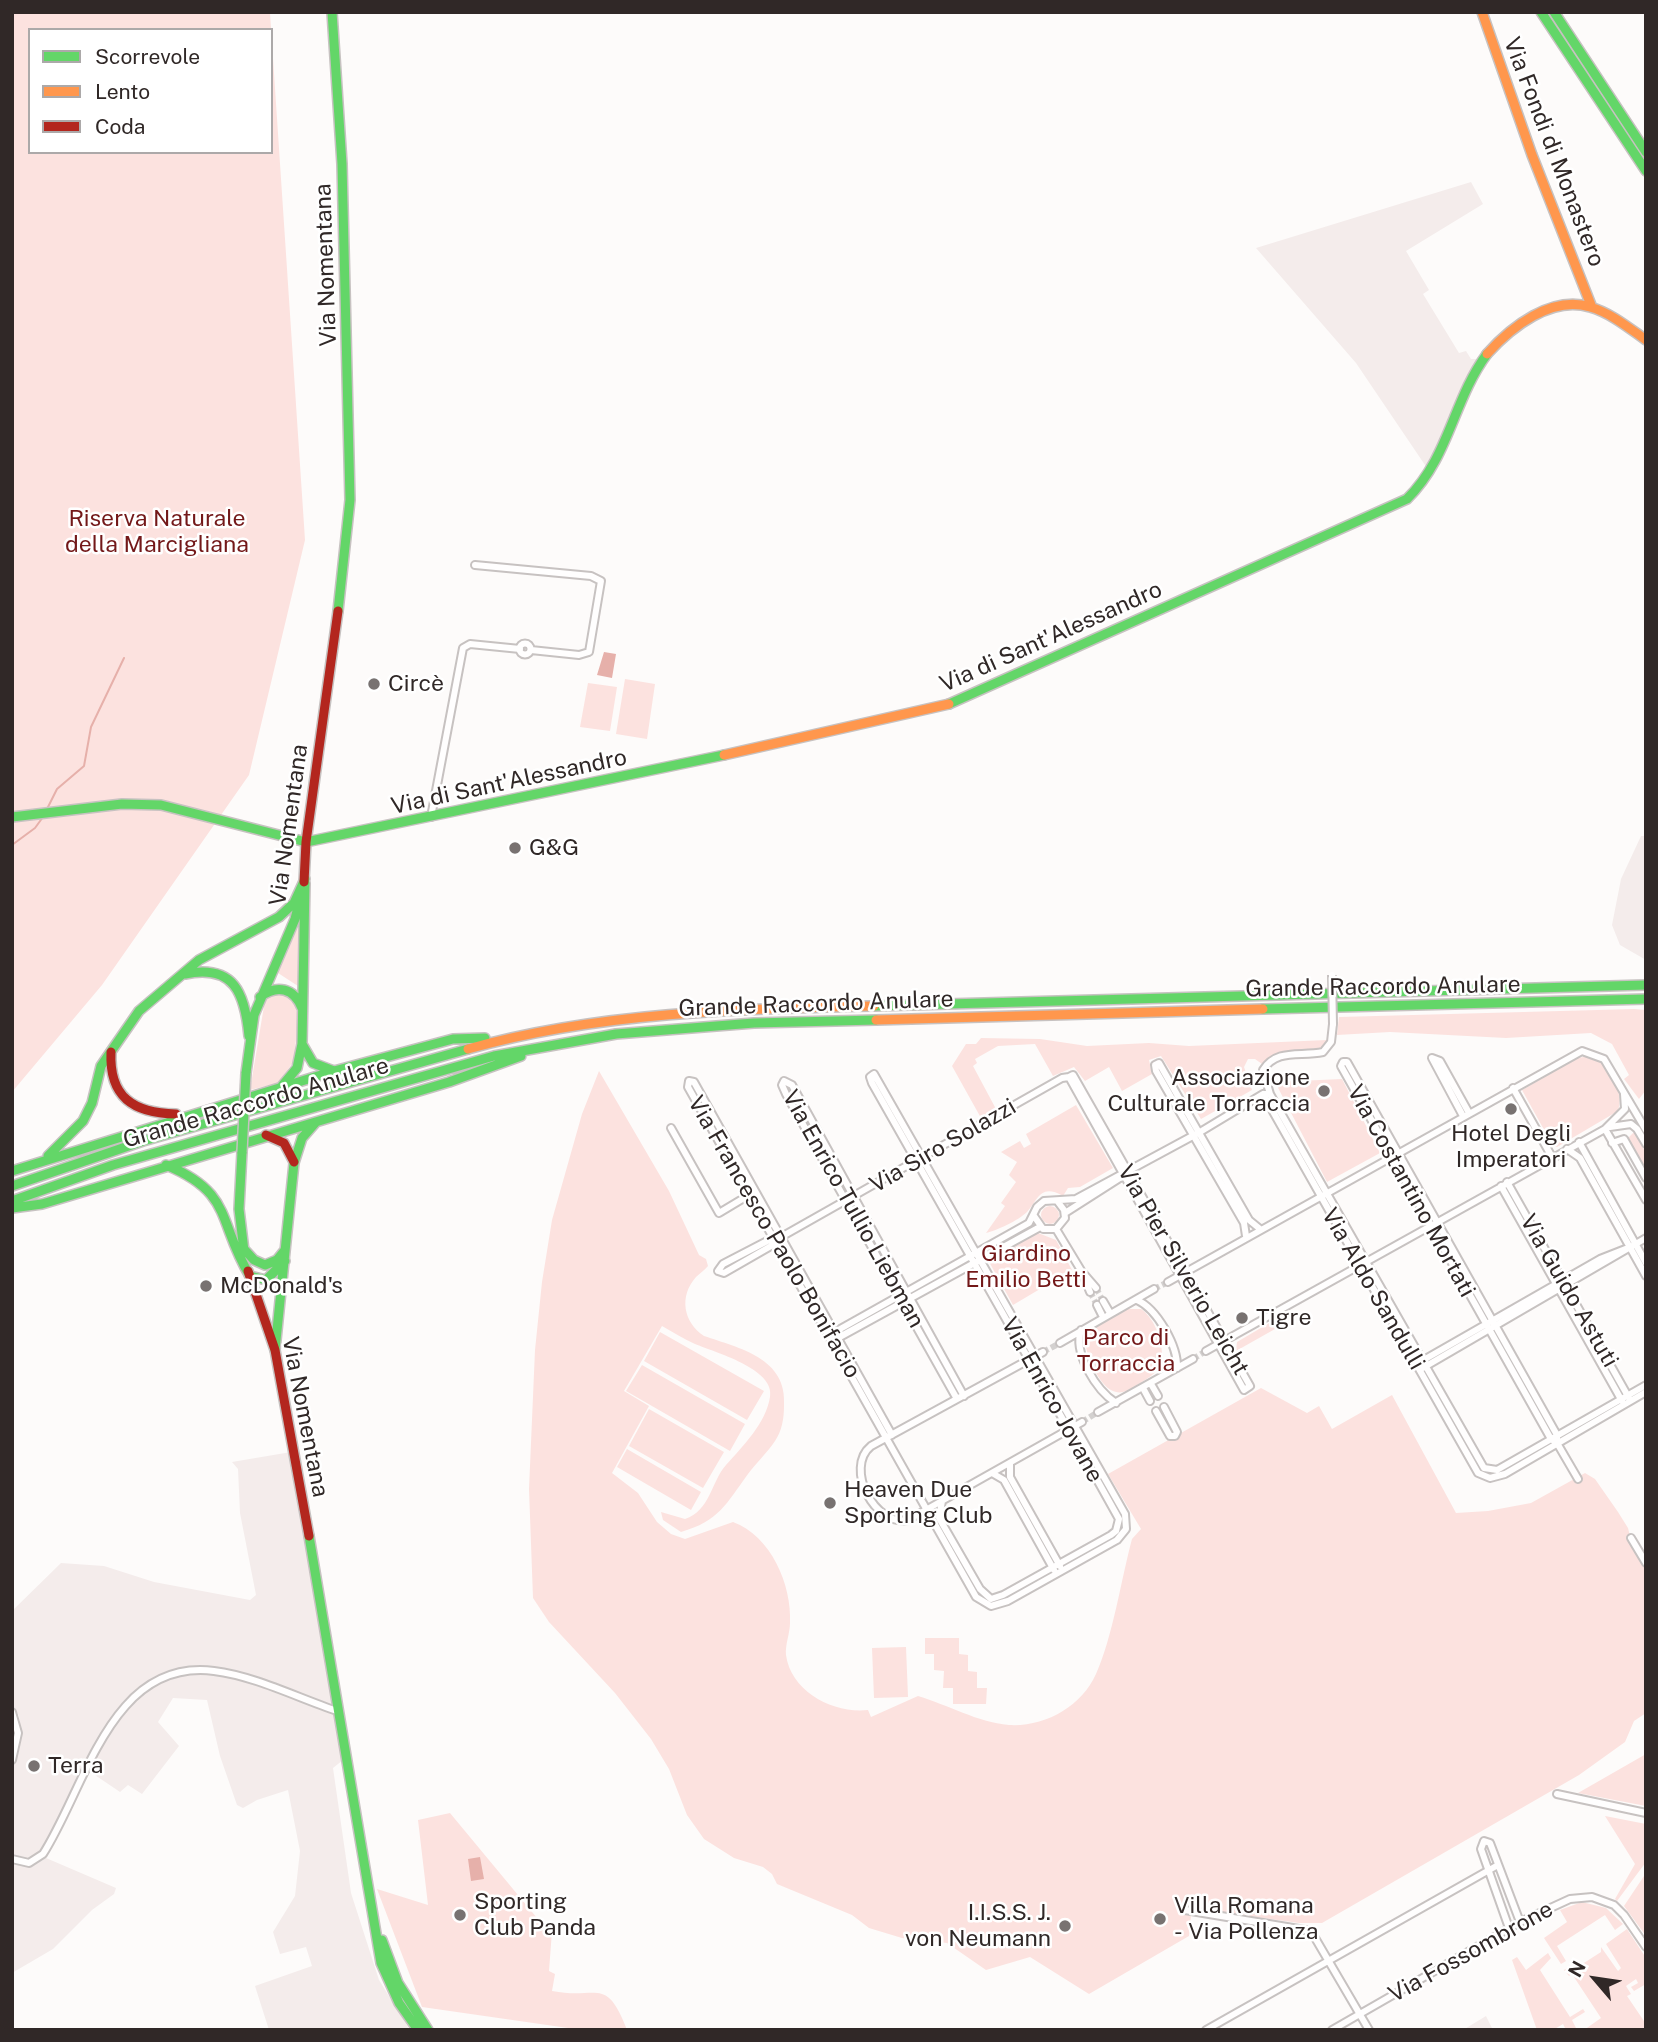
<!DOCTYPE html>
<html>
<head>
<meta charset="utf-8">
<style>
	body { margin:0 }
	#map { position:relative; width:1658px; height:2042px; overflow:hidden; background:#fdfbfa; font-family:"Public Sans",sans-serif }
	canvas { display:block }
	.frame { position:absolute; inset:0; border:14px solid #302827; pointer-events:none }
	.legend { position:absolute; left:28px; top:28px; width:245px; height:126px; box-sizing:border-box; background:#fff; border:2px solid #aca9a9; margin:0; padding:9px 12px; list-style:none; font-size:21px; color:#302827 }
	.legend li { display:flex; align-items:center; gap:14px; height:35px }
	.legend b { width:35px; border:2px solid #aca9a9 }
	.north { position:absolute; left:1560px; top:1944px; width:70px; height:70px; -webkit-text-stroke:5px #fff; paint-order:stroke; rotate:299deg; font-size:19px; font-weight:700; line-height:28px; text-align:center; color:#302827 }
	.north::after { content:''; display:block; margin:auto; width:24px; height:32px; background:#302827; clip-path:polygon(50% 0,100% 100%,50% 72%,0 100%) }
</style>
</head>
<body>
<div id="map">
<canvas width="1658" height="2042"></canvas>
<div class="frame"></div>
<ul class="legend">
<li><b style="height:9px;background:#63d668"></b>Scorrevole</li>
<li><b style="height:9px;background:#ff974d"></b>Lento</li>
<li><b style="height:9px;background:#b3261e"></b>Coda</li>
</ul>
<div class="north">N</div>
</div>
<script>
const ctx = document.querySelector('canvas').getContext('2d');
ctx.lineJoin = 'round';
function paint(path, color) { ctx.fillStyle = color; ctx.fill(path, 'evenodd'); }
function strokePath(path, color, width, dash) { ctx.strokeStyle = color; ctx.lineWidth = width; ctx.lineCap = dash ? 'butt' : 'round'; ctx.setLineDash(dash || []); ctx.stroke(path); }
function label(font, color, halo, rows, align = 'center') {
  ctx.font = font + ' "Public Sans",sans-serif'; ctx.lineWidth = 5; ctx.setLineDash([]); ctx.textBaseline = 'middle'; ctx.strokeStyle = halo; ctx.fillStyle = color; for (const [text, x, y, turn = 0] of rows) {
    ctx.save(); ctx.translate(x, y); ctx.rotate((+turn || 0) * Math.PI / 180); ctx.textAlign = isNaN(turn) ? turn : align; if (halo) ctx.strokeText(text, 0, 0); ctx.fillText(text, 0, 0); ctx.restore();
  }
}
const built = new Path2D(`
	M1471,182L1483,204L1406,251L1429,290L1423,294L1459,353L1466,351L1471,359H1477L1427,468L1356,363L1256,248Z
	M1641,836H1646V960L1620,945L1612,925L1621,879Z
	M291,1452L343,1760L333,1768L351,1893L379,1980L410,2030H269L255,1986L312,1966L306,1947L280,1954L273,1932L295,1896L300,1851L288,1790L257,1800L243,1808L237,1805L220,1756L207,1700L173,1698L158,1722L179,1746L142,1794L128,1785L120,1792L89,1771L39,1854L27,1860L12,1854V1773L21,1735L19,1716L12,1704V1611L61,1563L104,1566L154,1582L250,1600L256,1595L240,1513L238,1469L232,1462Z
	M46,1858L116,1888L114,1894L92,1910L53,1949L12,1973V1862L33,1866Z
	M1486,2016L1493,2030H1463Z`);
const green = new Path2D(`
	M12,12H274L270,13L305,540L249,775L102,985L12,1092ZM30,30H271V152H30Z
	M625,679L655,684L647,739L616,734Z
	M588,683L617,687L610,731L580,727Z
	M300,922L301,988L278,973Z
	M286,994L296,1006L298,1018L294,1061L278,1083L250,1090L264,1006L268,995Z
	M1634,1009L1646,1010V1090L1639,1099L1624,1079L1629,1075L1612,1044L1591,1033L1506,1038L1390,1032L1337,1035L1339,1017Z
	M981,1038L1040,1039L1087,1046L1149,1043L1189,1046L1327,1040C1319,1061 1279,1043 1262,1064L1255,1059H1248L1244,1067L1252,1090L1201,1119L1161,1056L1149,1060L1152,1074L1122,1091L1109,1067L1085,1081L1074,1067L1053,1076L1035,1044L998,1046L975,1059L977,1063L973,1066L996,1109L981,1118L952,1066L966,1044H976Z
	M1590,1056C1609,1063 1625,1092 1618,1111L1557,1147L1553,1146L1522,1090L1577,1058Z
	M599,1071L669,1191L699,1255L706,1259L708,1266C705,1270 700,1273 696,1277C679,1296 683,1322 704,1336C739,1348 788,1358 784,1406C784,1418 782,1431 775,1441C767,1453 756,1463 748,1474C726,1504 719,1521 681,1532L663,1520L661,1512L685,1519C710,1511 711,1482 726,1465C743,1446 766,1423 770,1397C776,1369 714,1352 695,1344C684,1339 673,1332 662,1326L624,1391L649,1406L612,1473L638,1493L657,1522L671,1534L685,1539L733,1522C771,1536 792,1585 790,1623C790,1633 785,1645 786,1655C791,1692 834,1714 868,1710L871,1717L918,1696C948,1705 977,1722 1009,1725C1045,1727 1081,1707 1096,1674C1113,1636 1121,1580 1132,1539L1141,1529L1108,1474L1261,1388L1307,1413L1319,1406L1332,1429L1392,1395L1456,1513L1488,1511L1531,1503L1585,1473L1595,1479L1618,1512L1628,1528L1633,1548L1646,1569V1713L1634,1721L1625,1742L1579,1775L1322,1923H1299L1199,1909L1191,1916L1189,1936L1089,1994L1030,1957L986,1970L947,1943L902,1938L869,1928L852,1915L777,1884L772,1874L763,1867L734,1858L704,1839L687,1815L669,1769L651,1739L615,1693L549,1622L533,1598L529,1489L535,1350L542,1282L552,1220L582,1114Z
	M1342,1079L1380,1153L1327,1182L1275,1082Z
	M1076,1105L1113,1168L1080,1187L1068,1188L1063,1196C1040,1183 1038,1200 1027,1212C1019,1220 996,1231 986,1233L1005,1206L1001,1203L1016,1182L1009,1175L1017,1162L1001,1152L1020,1141L1024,1148L1031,1144L1026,1134Z
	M1634,1132L1646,1153V1170L1628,1138Z
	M1041 1215a9 9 0 1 1 18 0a9 9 0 1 1-18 0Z
	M1038,1233L1056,1240L1072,1270L1013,1305L988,1260Z
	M1128,1309H1141C1156,1319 1164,1345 1162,1363C1156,1374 1147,1379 1137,1385C1130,1389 1123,1394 1116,1392C1100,1389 1086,1355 1085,1341L1092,1329Z
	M1271,1322L1275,1329L1236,1351L1237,1342Z
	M660,1332L764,1391L747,1420L644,1361Z
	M642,1365L745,1424L730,1451L626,1391Z
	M649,1409L724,1452L703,1488L629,1446Z
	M627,1449L701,1492L691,1510L617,1467Z
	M925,1638H959V1654L968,1655V1671L977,1672V1688H987L986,1704H953V1688H943L944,1671L934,1670V1654H925Z
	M906,1647L908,1697L874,1698L872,1648Z
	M1646,1754V1806L1578,1793Z
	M450,1813L542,1924L552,1931L549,1971L555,1974L552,1991C598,2000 606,1975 627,2030L568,2028L422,2007L377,1889L428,1905L418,1820Z
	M1605,1816L1646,1824V1862L1617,1901L1615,1899L1635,1864Z
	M1646,1873V1936L1624,1906Z
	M1582,1902L1606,1908L1623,1924L1615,1930L1605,1915L1557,1946L1566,1961L1561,1964L1544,1938L1567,1922L1560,1910Z
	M1627,1929L1646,1958V1984L1634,1991L1631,1987L1638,1983L1636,1979L1626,1986L1631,1994L1627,1996L1646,2024V2030H1584L1601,2018L1572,1974L1569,1976L1564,1970L1570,1966L1573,1970L1601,1952V1947L1618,1971L1621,1968L1606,1944Z
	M1548,1953L1551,1958L1540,1970L1570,2017L1583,2009L1585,2012L1572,2020L1577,2030H1566L1563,2024L1553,2030H1537L1512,1960L1517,1957L1526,1970Z`);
const water = new Path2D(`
	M604,652L616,654L612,678L597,675Z
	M480,1857L484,1879L471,1881L468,1859Z`);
const stream = new Path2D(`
	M47,809L57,789L84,766L91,727L124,658
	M12,845L35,828L43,817`);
const streetTunnel = new Path2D(`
	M1096,1288L1103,1301
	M1154,1289L1168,1282
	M1090,1292L1097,1305
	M1043,1352L1060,1343
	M1193,1359L1206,1351
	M1082,1422L1098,1412`);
const street = new Path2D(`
	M475,565L591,576L601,581L589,652L579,655L531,650
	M519.5 649a5.5 5.5 0 1 1 11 0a5.5 5.5 0 1 1-11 0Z
	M431,817L463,648L470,644L520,649
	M1073,1075L1250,1386L1244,1390L1069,1077Z
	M1513,1088L1552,1157
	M1263,1094L1478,1473L1490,1478L1505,1474L1646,1392
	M1270,1094L1484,1468L1497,1470L1646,1385
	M1463,1116L1432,1058L1440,1061L1469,1113
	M1610,1127L1631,1124L1637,1129L1646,1144
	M671,1128L719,1213L749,1195
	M1605,1129L1646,1200
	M1579,1142L1646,1263
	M1612,1143L1624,1139L1646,1178
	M1567,1149L1580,1158L1646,1276
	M1507,1182L1629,1398
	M1501,1186L1622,1401
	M1065,1213L1126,1174
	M1034,1216L1043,1229H1056L1065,1218L1064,1210L1058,1202
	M1056,1229L1082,1272L1090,1292
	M1246,1236L1244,1223L1156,1071L1155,1065L1159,1063L1249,1220L1260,1229
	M775,1237L723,1264L718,1271L724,1273L771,1246L781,1237L1062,1078L1069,1077
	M1083,1273L1096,1288
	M1168,1282L1582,1051L1604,1059L1646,1130
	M1137,1300C1157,1309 1178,1346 1177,1368
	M1103,1301L1110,1313
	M1097,1305L1103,1317
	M1081,1330C1073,1353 1096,1390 1116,1403
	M833,1333L1029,1223L1037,1207L1044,1201L1076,1199L1200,1132L1263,1094H1270L1263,1070C1277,1048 1300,1057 1323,1052L1331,1042L1333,1024
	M836,1339L1040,1227
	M1060,1343L1154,1289
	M1206,1351L1605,1129L1625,1109L1624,1094
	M1043,1352L871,1446C844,1468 875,1527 908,1520L1082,1422
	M1420,1362L1600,1259L1628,1248
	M1421,1369L1646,1238
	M1151,1384L1158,1396
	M1143,1388L1150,1401
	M957,1399L786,1094L782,1085L784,1081L792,1085L964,1396
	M1156,1411L1170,1436H1175L1177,1432L1164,1407
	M1098,1412L1193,1359
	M892,1435L694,1082L689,1081L688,1087L976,1597L991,1606L1008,1601L1117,1540L1126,1529L1125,1514L874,1074L870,1077L872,1083L1095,1476L1119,1519L1116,1531L1111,1535L1003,1595L991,1599L980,1589L939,1518L942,1501
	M1557,1443V1435L1347,1062H1343L1341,1066L1551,1439L1557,1443L1578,1479
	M1010,1463V1477L1060,1566
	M992,1473L1004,1480L1054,1570
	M1631,1538L1646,1563
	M12,1712L18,1733L12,1760
	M1557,1794L1646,1813
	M12,1859L29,1863L43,1854C86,1787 111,1658 214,1671C255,1676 298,1698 337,1711
	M1185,1910L1311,1931L1369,2030
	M1509,1928L1481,1849L1484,1841L1490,1843L1520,1922
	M1206,2030L1498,1865
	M1332,2030L1520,1922L1570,1899L1592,1897L1614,1905L1624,1915L1646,1947`);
const fast = new Path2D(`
	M332,12L342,164L350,500L338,611
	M1541,12L1646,171
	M1554,12L1646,152
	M949,704L1407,499C1449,458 1453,400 1487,354
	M12,817L122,804L161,805L306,842L724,755
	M185,974C234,964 245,993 249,1036
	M260,997C277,984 294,988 302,1008
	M874,1006L1646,985
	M1263,1009L1646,999
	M302,1044L313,1063L334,1071
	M246,1073L254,1015L295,919L301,896
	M282,1086L297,1068L302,1044L305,883
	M242,1152L239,1209L244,1251
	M48,1156L83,1121L92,1103L101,1066L139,1011L199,960L279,917L294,903L305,879
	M166,1165C234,1193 217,1222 250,1276L266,1280L285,1261
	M12,1171L334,1071L453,1039L485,1038
	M12,1186L143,1141L468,1049
	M12,1201L113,1165L494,1056L616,1034L754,1023L876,1020
	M12,1208L42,1204L449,1082L521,1056
	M243,1248L254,1260L265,1265L277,1260L285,1250
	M275,1350L294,1163L302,1138L316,1122
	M309,1536L381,1963L399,2003L418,2030
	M382,1940L398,1983L428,2030`);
const slow = new Path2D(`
	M1482,12L1532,155L1591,305
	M1487,354C1511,327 1552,295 1590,307C1611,313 1629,328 1646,340
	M724,755L949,704
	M876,1020L1263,1009
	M468,1049C599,1012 739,1009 874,1006`);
const jam = new Path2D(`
	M304,882L306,842L338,611
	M111,1052C109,1097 133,1113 176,1114
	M266,1135L284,1143L294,1162
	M248,1271L275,1350L309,1536`);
const streetBridge = new Path2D(`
	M1332,975L1333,1024`);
const fastBridge = new Path2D(`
	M242,1152L246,1073`);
const markers = [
	[374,684,7,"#787271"],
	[515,848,7,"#787271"],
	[1324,1091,7,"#787271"],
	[1511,1109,7,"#787271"],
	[206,1286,7,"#787271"],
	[1242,1318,7,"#787271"],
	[830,1503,7,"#787271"],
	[34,1766,7,"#787271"],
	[460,1915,7,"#787271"],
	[1160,1919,7,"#787271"],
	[1065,1926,7,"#787271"]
];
const streetNames = [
	["Via Fondi di Monastero",1554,152,69],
	["Via Nomentana",326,265,-92],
	["Via di Sant'Alessandro",1051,637,-24],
	["Via di Sant'Alessandro",509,782,-12],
	["Via Nomentana",289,825,-82],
	["Grande Raccordo Anulare",1383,987,-1],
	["Grande Raccordo Anulare",816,1004,-2],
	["Grande Raccordo Anulare",256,1103,-16],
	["Via Siro Solazzi",943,1146,-30],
	["Via Costantino Mortati",1411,1191,61],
	["Via Enrico Tullio Liebman",853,1209,61],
	["Via Francesco Paolo Bonifacio",774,1237,60],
	["Via Pier Silverio Leicht",1183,1270,60],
	["Via Aldo Sandulli",1373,1289,60],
	["Via Guido Astuti",1569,1291,60],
	["Via Enrico Jovane",1052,1400,61],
	["Via Nomentana",305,1417,79],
	["Via Fossombrone",1471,1952,-29]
];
const parkNames = [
	["Riserva Naturale",157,519],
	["della Marcigliana",157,545],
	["Giardino",1026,1254],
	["Emilio Betti",1026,1280],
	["Parco di",1126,1338],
	["Torraccia",1126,1364]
];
const poiNames = [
	["Circè",388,684],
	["G&G",529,848],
	["Associazione",1310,1078,"right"],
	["Culturale Torraccia",1310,1104,"right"],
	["Hotel Degli",1511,1134,"center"],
	["Imperatori",1511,1160,"center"],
	["McDonald's",220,1286],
	["Tigre",1256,1318],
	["Heaven Due",844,1490],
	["Sporting Club",844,1516],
	["Terra",48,1766],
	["Sporting",474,1902],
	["Club Panda",474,1928],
	["Villa Romana",1174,1906],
	["- Via Pollenza",1174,1932],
	["I.I.S.S. J.",1051,1913,"right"],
	["von Neumann",1051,1939,"right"]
];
paint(built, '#f4eceb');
paint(green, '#fce2df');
paint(water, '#e6b0aa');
strokePath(stream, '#e6b0aa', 2);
strokePath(streetTunnel, '#d4d1d0', 6, [6, 3]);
strokePath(street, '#c7c2c1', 10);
strokePath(fast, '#c7c2c1', 12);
strokePath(slow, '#c7c2c1', 12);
strokePath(jam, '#c7c2c1', 12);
strokePath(street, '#fffefe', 6);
strokePath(fast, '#63d668', 9);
strokePath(slow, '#ff974d', 9);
strokePath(jam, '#b3261e', 9);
strokePath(streetBridge, '#c7c2c1', 10, []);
strokePath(fastBridge, '#c7c2c1', 12, []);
strokePath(streetBridge, '#fffefe', 6);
strokePath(fastBridge, '#63d668', 9);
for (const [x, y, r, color] of markers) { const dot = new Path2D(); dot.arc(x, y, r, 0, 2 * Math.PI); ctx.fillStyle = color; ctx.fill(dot); strokePath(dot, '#fff', 2.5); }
label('23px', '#302827', '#fff', streetNames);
label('23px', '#731819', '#fff', parkNames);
label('23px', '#302827', '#fff', poiNames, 'left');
</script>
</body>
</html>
